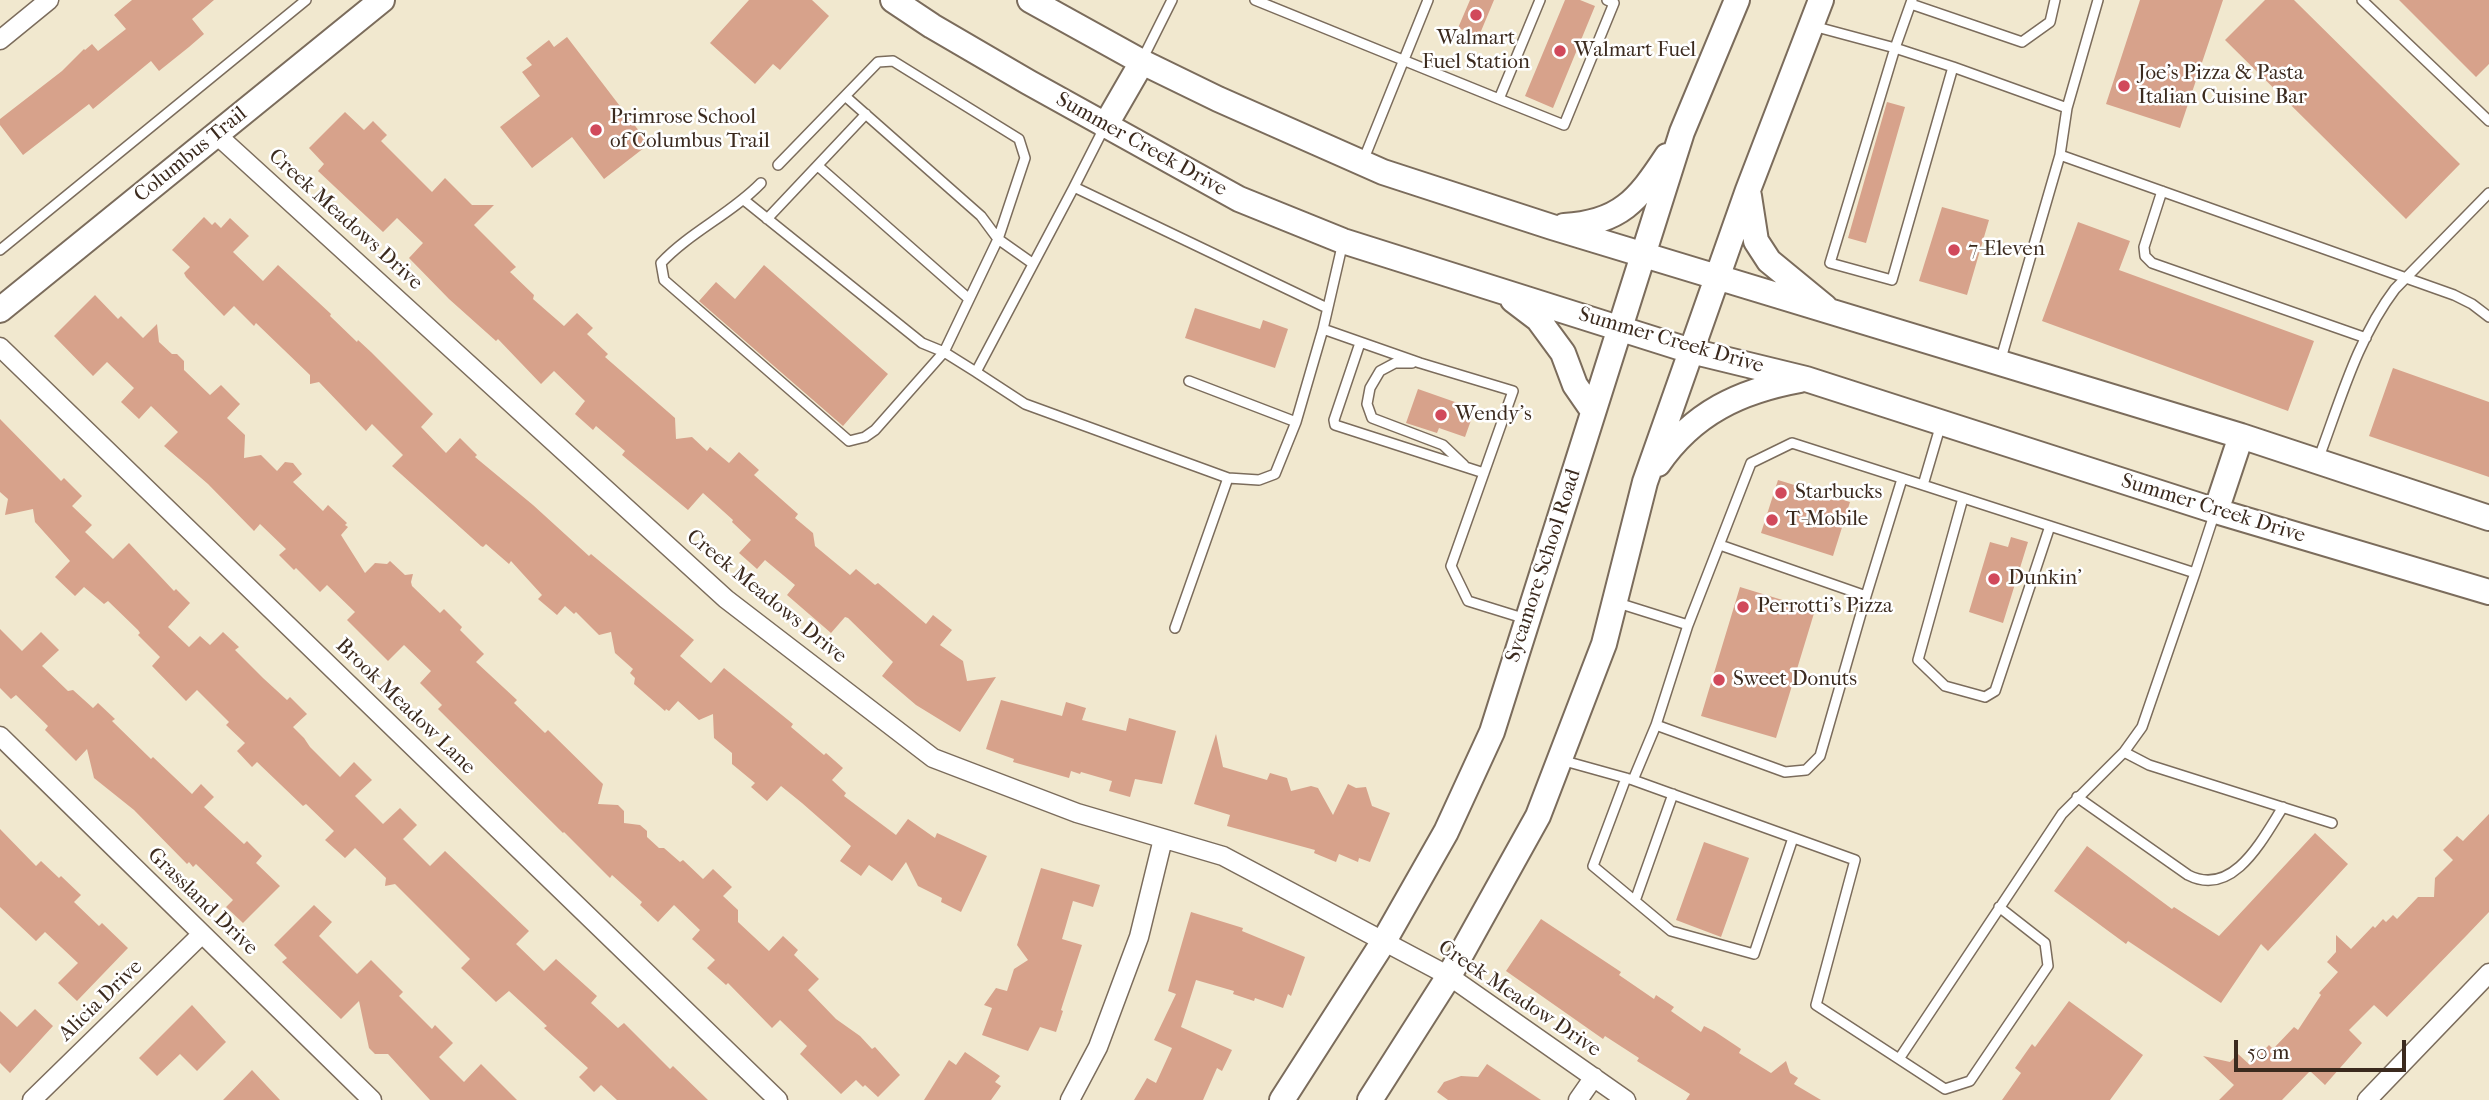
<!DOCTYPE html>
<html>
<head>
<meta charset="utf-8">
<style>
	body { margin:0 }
	#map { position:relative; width:2489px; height:1100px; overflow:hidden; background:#f1e8cf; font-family:"IM FELL French Canon",serif }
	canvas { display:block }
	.scale { position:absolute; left:2234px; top:1040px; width:172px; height:32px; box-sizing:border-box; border:4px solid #3b2a1e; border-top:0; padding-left:9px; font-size:21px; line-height:24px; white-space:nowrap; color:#3b2a1e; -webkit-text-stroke:5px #fff; paint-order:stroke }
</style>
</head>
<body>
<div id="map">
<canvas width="2489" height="1100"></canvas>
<div class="scale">50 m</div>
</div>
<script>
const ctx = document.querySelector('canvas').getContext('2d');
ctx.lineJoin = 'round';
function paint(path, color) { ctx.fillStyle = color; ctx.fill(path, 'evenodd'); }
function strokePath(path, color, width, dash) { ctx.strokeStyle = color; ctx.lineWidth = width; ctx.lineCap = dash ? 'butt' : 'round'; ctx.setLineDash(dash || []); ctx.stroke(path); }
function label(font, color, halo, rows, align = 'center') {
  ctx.font = font + ' "IM FELL French Canon",serif'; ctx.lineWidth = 5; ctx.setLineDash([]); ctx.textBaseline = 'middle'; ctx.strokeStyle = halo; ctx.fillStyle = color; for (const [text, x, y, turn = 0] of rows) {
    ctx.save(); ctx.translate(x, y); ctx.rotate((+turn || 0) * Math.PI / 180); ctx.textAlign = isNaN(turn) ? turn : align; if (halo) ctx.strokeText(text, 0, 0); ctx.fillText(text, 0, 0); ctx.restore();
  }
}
const building = new Path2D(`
	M132,0H214L192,19L204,34L189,47L159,71L151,61L93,109L89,104L23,155L0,125V119L62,71L84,49L85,50L92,44L98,51L126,29L114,15Z
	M749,0H812L829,16L780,70L773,64L755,84L710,43Z
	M1470,0H1494L1479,36L1458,28Z
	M1565,0H1580L1595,6L1553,108L1525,96Z
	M2140,0H2223L2180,128L2106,104Z
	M2265,0H2294L2460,164L2406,219L2225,40Z
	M2399,0H2489V64L2476,77Z
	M567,37L649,144L604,179L572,137L532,168L500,127L540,96L522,72L532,65L526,58L549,40L554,47Z
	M1887,102L1905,107L1866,243L1848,238Z
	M345,112L364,130L373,121L387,135L381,141L432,192L445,178L472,205H494L474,225L516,267L510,272L534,295L533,299L564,326L577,313L593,328L587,334L608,354L605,357L675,418L676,439L692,437L707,451L710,447L729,463L739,452L759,470L754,475L798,514L795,518L813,533L815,546L850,575L856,569L875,585L878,583L926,624L933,615L952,630L940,645L963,661L967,681L996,677L960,732L916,705L882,676L893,662L848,618L845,617L831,633L787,595L795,585L765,560L757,569L739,553L751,540L732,522L733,520L703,493L688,510L622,455L625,451L596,426L593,430L575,414L585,401L554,371L541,384L498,339L496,341L449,299L409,258L423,243L397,218L383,232L318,171L324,164L309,148Z
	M1942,207L1989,220L1967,295L1919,281Z
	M204,217L212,225L215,222L221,228L230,218L249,236L233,252L263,281L278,265L331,314L330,316L357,342L358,340L371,352L433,414L421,427L446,453L460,438L477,455L475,457L533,505L589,556L591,554L694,640L680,656L711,683L724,668L793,724L791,727L824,755L826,753L843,768L832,780L846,793L844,796L896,835L908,819L935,838L937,833L987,856L961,912L941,902L942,898L918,886L906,862L892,881L869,865L861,876L840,861L851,846L802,803L781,786L767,801L751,787L755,783L732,764V753L714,738L713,714L699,720L678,701L669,711L666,709L665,711L634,684L635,678L630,673L633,669L615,653L611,632L599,635L576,612L574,614L565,606L557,615L538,599L542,595L511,561L509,564L486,544L483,547L481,546L392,466L403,455L372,424L366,431L319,382L310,384V375L256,323L254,326L234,306L224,316L186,277L184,273L190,267L172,250Z
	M2078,222L2130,241L2119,270L2314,341L2288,411L2042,321Z
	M764,265L888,374L843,426L699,301L716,282L735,299Z
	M95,295L118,319L121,316L143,338L157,324L159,342L172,354H177L184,361V370L210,395L221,385L240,404L227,418L245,435L244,458L261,455L277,471L285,462L293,463L302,474L293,482L323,511L328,505L347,523L345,525L348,527L341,535L365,573L375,563L387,564L390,561L405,575L413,574L411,582L412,586L440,613L444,609L462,627L460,630L484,654L476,662L517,700L514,703L545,733L548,730L603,784L598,804L618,805L624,811V823L640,825L647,831V837L659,848H664L680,862L683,860L703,879L713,869L732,887L723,896L738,910V922L769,951L783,936L798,950L794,955L819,979L808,990L836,1019L860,1036L872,1049L875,1047L900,1075L878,1097L865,1085L863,1087L856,1080L841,1094L800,1054L807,1046L780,1020L772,1028L728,983L726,985L707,968L715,960L692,939L700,930L674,905L658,922L640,905L642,902L612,875L610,878L564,832L563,833L438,709L442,705L420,683L431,671L404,645L388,661L347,620L355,612L327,585L320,592L296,568L294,570L279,555L286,549L260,524L254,531L208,484L164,446L178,432L151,406L139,419L121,402L134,388L107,362L93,376L54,336Z
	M1195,308L1260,329L1263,320L1288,329L1275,368L1185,338Z
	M2393,368L2489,402V477L2369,436Z
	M1418,389L1475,409L1465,437L1439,428L1437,433L1406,423Z
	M0,419L61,481L64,478L82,496L72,506L92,525L85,532L113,559L129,543L174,591L176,589L190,603L168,627L189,647L200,636L210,645L223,632L239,647L235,650L263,678L287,700L290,697L307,714L293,727L304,738L310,747L340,777L354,762L372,780L355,796L383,824L400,808L417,825L403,839L430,866L445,851L529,931L516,944L544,971L556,959L597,996L591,1003L618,1028L624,1023L670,1069L673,1066L708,1100H617L601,1085L594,1092L579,1077L588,1068L544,1028L547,1026L509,991L496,1002L461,968L470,959L395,884L385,886L386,878L355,848L345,858L325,840L334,831L306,804L303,806L257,762L252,767L237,751L245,743L226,725L229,722L197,690L186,701L152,666L160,657L138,635L140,633L138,630L108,601L104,604L84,587L75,596L55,577L70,561L35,522L33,509L5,515L8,499L0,492Z
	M1778,480L1850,502L1833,556L1761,533Z
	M2011,537L2028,542L2003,623L1969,612L1990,542L2008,547Z
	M1740,587L1815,610L1776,738L1701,716Z
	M0,629L22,651L41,632L59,650L42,666L68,691L73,690L93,708L98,703L115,719L112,721L151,759L153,757L192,794L201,784L214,797L204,807L244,844L247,841L262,856L256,863L280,886L243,923L226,907L233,900L196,864L193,867L189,862L187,864L134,810L94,778L87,749L76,761L45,730L48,726L16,695L11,699L0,688Z
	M1001,700L1062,716L1066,702L1086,708L1082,720L1126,731L1129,718L1176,731L1162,784L1135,779L1130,797L1109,791L1112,781L1081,772L1080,774L1071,771L1069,778L1013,762L1014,759L986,749Z
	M1216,734L1223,767L1267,780L1270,773L1287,778L1291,791L1311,786L1318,788L1333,815L1348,784L1356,788L1366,787L1372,806L1390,813L1370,862L1359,858L1358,862L1339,854L1336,862L1314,853L1315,850L1227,826L1230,815L1194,804Z
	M2489,814V912L2467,935L2387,1017L2374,1005L2349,1030L2362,1043L2325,1085L2310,1071L2282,1100H2219L2234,1085L2203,1056L2230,1062L2238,1054L2250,1065L2269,1045L2273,1049L2294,1027L2298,1030L2321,995L2319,993L2338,972L2327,962L2336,952V935L2351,949L2373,926L2375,928L2383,919L2386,922L2393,915L2397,919L2418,897H2434L2435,878L2453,860L2443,850L2457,836L2463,841Z
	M0,829L36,866L41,861L59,878L61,876L81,895L74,902L99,926L102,923L128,948L77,1001L58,983L78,963L45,932L36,941L0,907Z
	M2315,833L2348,864L2268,951L2261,944L2221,1003L2128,941L2126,944L2054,891L2087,846L2172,909L2174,907L2219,936Z
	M1704,842L1749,858L1721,937L1676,920Z
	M1041,868L1100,885L1093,907L1073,901L1062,939L1082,945L1061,1010L1063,1011L1056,1032L1040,1027L1028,1051L982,1035L992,1008L984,1005L996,988L1007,991L1014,969L1028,960L1017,945Z
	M314,905L332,922L319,936L357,974L371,960L403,992L399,996L432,1029L435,1025L453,1043L439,1057L464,1082L481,1064L517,1100H430L388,1054H375L369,1048L359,1001L341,1019L282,962L287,958L274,945Z
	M1191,912L1243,928L1242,931L1305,957L1291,996L1288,994L1283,1008L1255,998L1254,1001L1233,994L1234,991L1196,980L1181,1027L1232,1050L1222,1071L1217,1068L1203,1100H1134L1147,1078L1156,1083L1172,1048L1154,1040L1176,994L1168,991Z
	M1541,919L1621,972L1619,975L1654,999L1656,995L1674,1007L1671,1011L1701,1032L1704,1026L1714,1031L1741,1049L1739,1053L1771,1073L1786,1061L1790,1073L1798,1078L1794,1084L1821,1100H1686L1690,1094L1637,1061L1639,1058L1605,1036L1603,1039L1506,971Z
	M2069,1001L2143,1055L2110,1100H2002L2021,1073L2015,1068L2032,1044L2035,1047Z
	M192,1005L226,1042L197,1071L180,1054L157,1076L139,1058Z
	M35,1009L53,1026L10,1073L0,1063V1011L17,1027Z
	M965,1052L1000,1076L995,1082L1001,1086L991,1100H924L949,1060L956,1065Z
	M1487,1064L1541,1100H1448L1437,1092L1444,1082L1461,1076L1478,1077Z
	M252,1070L280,1100H223Z`);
const lane = new Path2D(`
	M1255,0L1499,99L1540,0
	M1912,0L1895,48L1953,67
	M2362,0L2489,121
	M1911,4L2022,42L2050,22L2055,0
	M1813,26L1895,48L1830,263L1892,280L1953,67L2067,108L2060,155L2000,362
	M1142,60L1172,0
	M1499,99L1564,125L1614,3L1607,0
	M2067,108L2098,0
	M1105,126L1074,187L1327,308
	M2060,155L2454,295L2472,304L2489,317
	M1363,161L1428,0
	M778,165L878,62L893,61L1019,139L1025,158L998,239L1032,263
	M818,166L969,299
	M761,183C731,214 690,232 661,263L664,280L849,441L865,437L875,430L944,352L998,239L981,216L845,96
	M2162,191L2144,247L2145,256L2152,263L2366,338
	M744,200L922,343L944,352L976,372L1074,187
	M767,219L866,114
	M1343,242L1323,329L1420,363L1513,391L1451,566L1468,601L1526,619
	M0,250L306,0
	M1360,343L1334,420L1335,425L1484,473
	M1412,363H1395L1380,371L1370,388L1367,404L1372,418L1443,445L1464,465
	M976,372L1025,404L1228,478L1259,480L1275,474L1296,422
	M1189,381L1296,422L1323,329
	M2318,460C2340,402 2357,339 2395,289L2489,193
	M1923,485L2195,573L2215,512
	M1963,498L1918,660L1945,686L1985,697L1995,691L2050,526
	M1720,545L1866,596
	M1618,603L1688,625L1751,463L1792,443L1923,485L1941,424
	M1175,628L1228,478
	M1656,725L1688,625
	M2124,752L2149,765L2332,823
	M1561,760L1633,780L1656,725L1785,772L1806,770L1820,756L1866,596L1902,479
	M1626,778L1593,866L1671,931L1754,954L1793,838
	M1633,780L1855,860L1816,1005L1899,1059
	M2077,797L2188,875C2233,898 2262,840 2283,807
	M1635,901L1673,794
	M1999,907L2045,943L2048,966L1970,1081L1945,1089L1899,1059L2062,814L2124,752L2142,727L2195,573`);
const street = new Path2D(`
	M0,40L49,0
	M217,135L726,599L933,758L1077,813L1223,856L1449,976L1626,1100
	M0,347L778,1100
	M0,736L372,1100
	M32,1100L202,934
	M1070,1100L1098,1047L1139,937L1163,839
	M1578,1100L1594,1077
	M2367,1100L2489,973`);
const secondary = new Path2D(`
	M893,0L932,26L1028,82L1239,199L1343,241L1691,351L1806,379L2216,511L2489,592
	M1030,0L1142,62L1218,99L1383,172L1552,227L2241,436L2489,518
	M1105,126L1142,62
	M1749,196L1756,241L1769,261L1825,307
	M1564,226C1620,223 1638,200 1667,156
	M1513,300L1538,319L1563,353L1575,385L1593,411
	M0,310L382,0
	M1658,464C1693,413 1740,391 1800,380
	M2216,511L2241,436
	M1282,1100L1384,941L1446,832L1492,732L1682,132L1737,0
	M1370,1100L1449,976L1538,816L1604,644L1645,482L1748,190L1821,0`);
const markers = [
	[1476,15,7,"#d1495b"],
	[1560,51,7,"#d1495b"],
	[2124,86,7,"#d1495b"],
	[596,130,7,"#d1495b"],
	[1954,250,7,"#d1495b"],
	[1441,415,7,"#d1495b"],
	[1781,493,7,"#d1495b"],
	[1772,520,7,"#d1495b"],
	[1994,579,7,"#d1495b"],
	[1743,607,7,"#d1495b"],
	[1719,680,7,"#d1495b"]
];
const poiNames = [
	["Walmart",1476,39,"center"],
	["Fuel Station",1476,63,"center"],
	["Walmart Fuel",1574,51],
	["Joe's Pizza & Pasta",2138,74],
	["Italian Cuisine Bar",2138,98],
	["Primrose School",610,118],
	["of Columbus Trail",610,142],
	["7-Eleven",1968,250],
	["Wendy's",1455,415],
	["Starbucks",1795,493],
	["T-Mobile",1786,520],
	["Dunkin'",2008,579],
	["Perrotti's Pizza",1757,607],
	["Sweet Donuts",1733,680]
];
const streetNames = [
	["Summer Creek Drive",1141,145,29],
	["Columbus Trail",191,155,-39],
	["Creek Meadows Drive",345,220,42],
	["Summer Creek Drive",1671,341,16],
	["Summer Creek Drive",2213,509,17],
	["Sycamore School Road",1544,566,-72],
	["Creek Meadows Drive",766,597,39],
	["Brook Meadow Lane",405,707,44],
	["Grassland Drive",202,902,44],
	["Creek Meadow Drive",1519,999,34],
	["Alicia Drive",101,1001,-44]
];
paint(building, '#d7a28b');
strokePath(lane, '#7b6c5c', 12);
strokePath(street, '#7b6c5c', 21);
strokePath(secondary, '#7b6c5c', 28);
strokePath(lane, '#fff', 9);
strokePath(street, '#fff', 18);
strokePath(secondary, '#fff', 24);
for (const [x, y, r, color] of markers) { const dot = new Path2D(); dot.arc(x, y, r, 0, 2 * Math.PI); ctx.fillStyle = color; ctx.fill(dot); strokePath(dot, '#fff', 2.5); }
label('21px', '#3b2a1e', '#fff', poiNames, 'left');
label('21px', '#3b2a1e', '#fff', streetNames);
</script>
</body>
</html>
